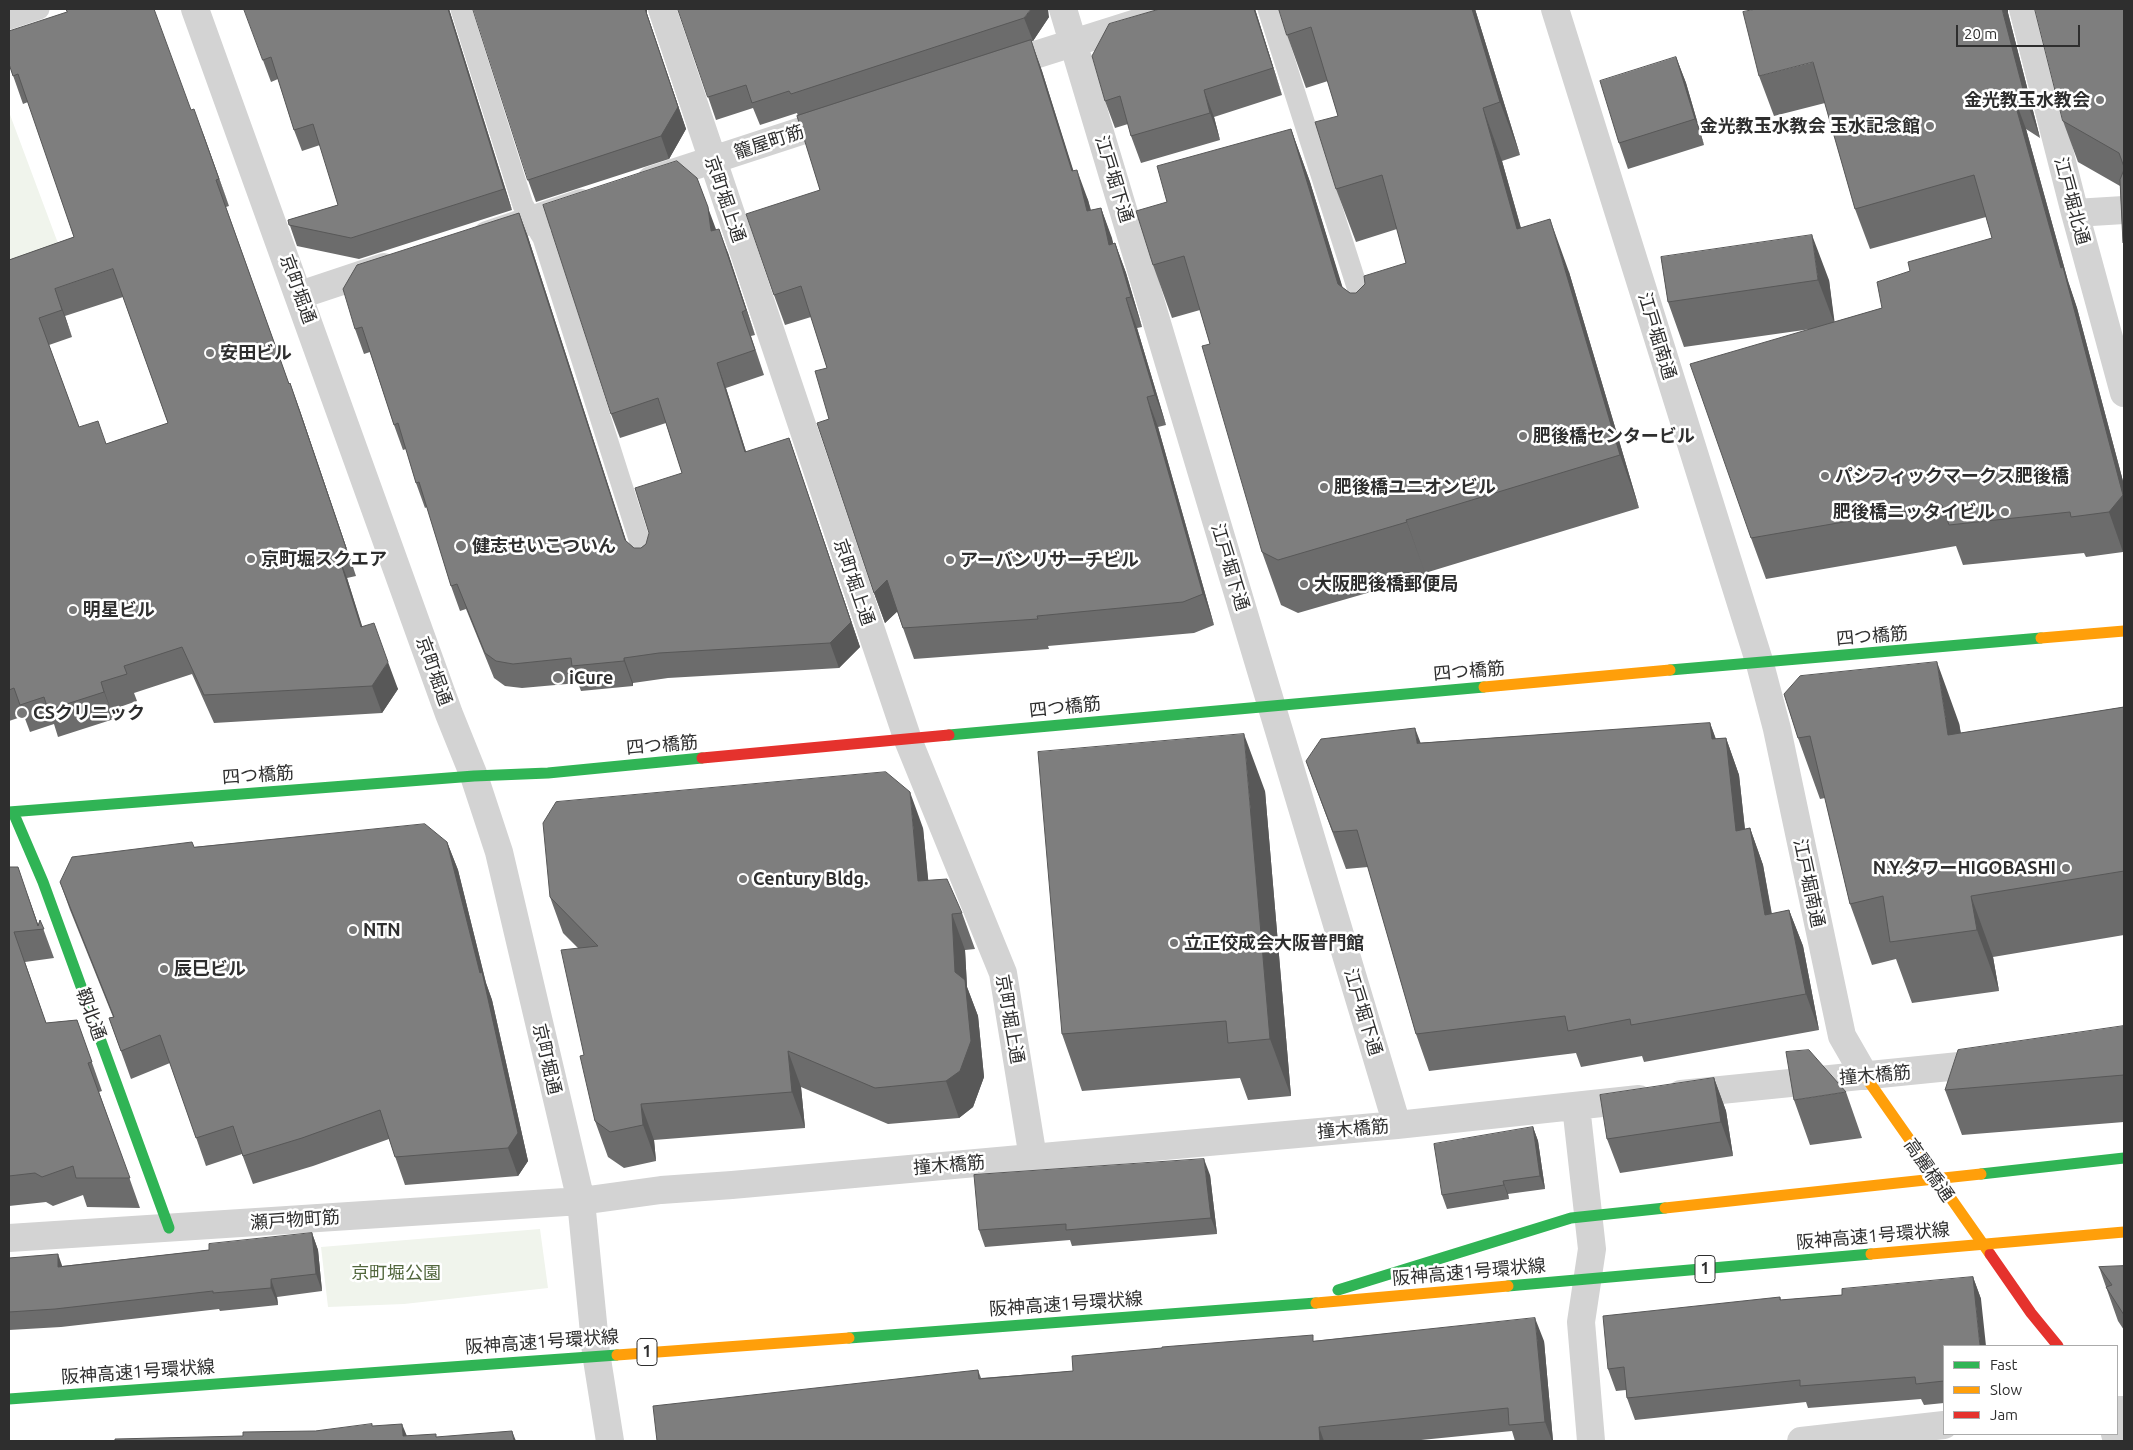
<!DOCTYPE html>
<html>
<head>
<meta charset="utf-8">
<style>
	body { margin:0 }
	#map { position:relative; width:2133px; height:1450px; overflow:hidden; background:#fff; font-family:Ubuntu,sans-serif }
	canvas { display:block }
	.frame { position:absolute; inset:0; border:10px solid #2e2e2e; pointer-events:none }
	.legend { position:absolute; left:1943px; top:1345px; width:175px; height:90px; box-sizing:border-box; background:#fff; border:1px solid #ababab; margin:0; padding:6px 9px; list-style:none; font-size:15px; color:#2e2e2e }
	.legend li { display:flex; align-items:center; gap:10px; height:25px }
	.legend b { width:25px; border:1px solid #ababab }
	.scale { position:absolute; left:1956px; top:25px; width:124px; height:22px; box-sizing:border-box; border:2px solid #2e2e2e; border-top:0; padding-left:6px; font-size:15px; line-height:18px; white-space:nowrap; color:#2e2e2e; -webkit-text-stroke:4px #fff; paint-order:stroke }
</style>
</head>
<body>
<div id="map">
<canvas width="2133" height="1450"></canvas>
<div class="frame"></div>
<ul class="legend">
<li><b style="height:6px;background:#30b455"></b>Fast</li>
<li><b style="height:6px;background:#ff9f0a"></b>Slow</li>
<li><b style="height:6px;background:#e5322d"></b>Jam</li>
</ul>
<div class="scale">20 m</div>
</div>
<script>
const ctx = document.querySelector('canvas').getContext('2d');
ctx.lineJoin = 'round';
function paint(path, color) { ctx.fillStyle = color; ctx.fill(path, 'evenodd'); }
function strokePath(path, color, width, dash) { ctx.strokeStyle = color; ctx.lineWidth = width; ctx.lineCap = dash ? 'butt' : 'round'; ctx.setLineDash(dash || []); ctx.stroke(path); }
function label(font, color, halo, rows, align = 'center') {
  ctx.font = font + ' Ubuntu,"Noto Sans JP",sans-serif'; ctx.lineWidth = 5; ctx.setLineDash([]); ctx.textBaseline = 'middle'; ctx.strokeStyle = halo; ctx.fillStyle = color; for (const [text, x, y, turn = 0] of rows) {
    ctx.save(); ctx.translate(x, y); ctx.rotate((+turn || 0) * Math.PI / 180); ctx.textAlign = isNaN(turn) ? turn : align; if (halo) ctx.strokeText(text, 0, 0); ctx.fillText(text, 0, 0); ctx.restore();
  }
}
const green = new Path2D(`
	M9,112L62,254L9,274Z
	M540,1229L548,1288L404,1304L328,1307L321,1247Z`);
const lane = new Path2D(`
	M461,9L523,205L543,238L646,561
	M1268,9L1367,318
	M9,19L39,9`);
const street = new Path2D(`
	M195,9L449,714L474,776L499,852L581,1201L596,1353L610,1441
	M662,9L908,740L1003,973L1033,1158
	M1063,9L1397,1125
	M1555,9L1760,664L1777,729L1842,1036L1865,1076
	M2023,9L2075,213L2124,393
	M1000,66L1181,9
	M651,180L838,119
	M2075,213L2124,210
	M487,235L581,203
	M300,295L384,267
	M1681,1094L1989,1063
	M1576,1106L1592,1249L1581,1322L1591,1441
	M9,1238L581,1201L661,1190L732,1185L1397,1125L1639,1099
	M2117,1410H2124
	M2115,1434L2117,1441
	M1801,1441L1944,1425`);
const fast = new Path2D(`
	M1670,670L2041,638
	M949,735L1484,687
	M9,812L474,776L548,773L702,758
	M13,812L43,882L169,1228`);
const slow = new Path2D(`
	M2041,638L2124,631
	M1484,687L1670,670
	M1865,1076L1990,1254`);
const jam = new Path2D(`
	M702,758L949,735
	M1990,1254L2031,1313L2058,1346`);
const fastBridge = new Path2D(`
	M1981,1174L2124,1158
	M1508,1286L1871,1254
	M1338,1290L1571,1218L1665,1208
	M849,1338L1316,1303
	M9,1399L617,1355`);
const slowBridge = new Path2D(`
	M1665,1208L1981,1174
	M1871,1254L2124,1232
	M1316,1303L1508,1286
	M617,1355L849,1338`);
const wall = new Path2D(`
	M244,9H449L512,210L359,259L297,246L288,220L338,205L320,145L302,151L294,130L278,79L271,82Z
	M678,9L1049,17L1033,41H1031L1042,71L1073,171L1088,200L1091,210L1101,208L1113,243H1115L1126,273L1142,327L1137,328L1166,425L1158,427L1214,625L1194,633L1048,646L1049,649L914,659L897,611L885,623L874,593L829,419L827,368L811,317L785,325L774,295L820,190L798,116L797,113L760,125L753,108L716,120Z
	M1160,9H1255L1282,95L1214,117L1220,140L1141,163L1131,136L1128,124L1115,128L1105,101Z
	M1279,9H1475L1520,155L1502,161L1521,228L1569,272L1639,508L1425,573L1426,576L1298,613L1281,605L1262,552L1210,344L1200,310L1172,318L1153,265L1167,202L1291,129L1310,182L1342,287L1350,293H1356L1406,263L1397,229L1356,242L1336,189L1338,116L1328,81L1306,88L1287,35Z
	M2124,9V246L2123,243L2120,186L2078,162L2063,121Z
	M2008,13L2040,138L2026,129L2068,281L2077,308L2124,485V551L2123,552L2086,557L2084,553L1963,565L1956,546L1766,579L1751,538L1811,329L1684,347L1668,302L1661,257L1829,280L1834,322L1882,308L1910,271L1992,238L1986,217L1870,249L1855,209L1825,103L1774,116L1759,76Z
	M647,14L686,129L669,159L536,202L528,180Z
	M1676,57L1686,83L1704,145L1628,169L1619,143Z
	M9,64L191,110L204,136L229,206L226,207L289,384L290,383L300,411L356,576L347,578L362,627L398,689L382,713L214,723L192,674L134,693L137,701L111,710L114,719L58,737L54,724L30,732L24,716L9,721V260L74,237L28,102L23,104ZM123,297L168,423L106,444L79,427L49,345L72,337L65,316Z
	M519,213L528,237L626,541L634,548H641L646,544L682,473L666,423L620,438L611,414L716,230L728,253L755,335L751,336L764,375L726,388L746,452L789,438L860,647L839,668L668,678L633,683V686L581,691L578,683L522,688L505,686L494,678L466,609L460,611L451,586L427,507L425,508L416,483L406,449L403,450L394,425L370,352L364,354L355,329Z
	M1784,694L1959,723L1961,733L2124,707V935L1993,957L1999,991L1912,1003L1896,959L1872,965L1850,904L1825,798L1820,799L1798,738Z
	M1710,723L1716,739L1726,738L1739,775L1745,829L1750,828L1763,865L1772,914L1789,910L1803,946L1819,1030L1644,1062L1642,1056L1581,1067L1576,1053L1429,1071L1416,1034L1368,867L1346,869L1306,761L1421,743Z
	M1265,791L1291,1096L1248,1100L1240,1078L1082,1091L1062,1034Z
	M923,828L928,880L962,913L975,949L965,950L967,987L978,1016L984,1077L973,1107L959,1118L888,1124L801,1087L805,1128L654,1140L656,1161L624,1168L608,1157L595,1121L584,1055L578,948L563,933L550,897Z
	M447,842L458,870L486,983L492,1000L528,1161L518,1176L405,1185L389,1139L313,1166L253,1184L242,1154L206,1166L170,1063L131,1079L109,1018L113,1017L70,910L60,882L194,847Z
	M9,867L28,896L38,925L40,920L54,958L25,962L46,1023L77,1020L102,1091L99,1092L140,1208L87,1207L83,1195L53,1206L46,1202L9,1206Z
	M2124,1026V1122L1962,1135L1945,1090Z
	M1714,1078L1726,1111L1733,1156L1620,1173L1607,1139Z
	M1846,1092L1862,1138L1810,1145L1794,1100Z
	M1533,1127L1538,1141L1545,1189L1508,1194L1509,1199L1447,1209L1442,1195Z
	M1210,1175L1217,1234L1072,1246L1070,1240L985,1247L979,1230Z
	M312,1233L318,1250L322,1291L277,1297L278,1305L220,1311L219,1309L61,1327L9,1330V1258L62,1266L209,1250Z
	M2124,1266V1330L2118,1321L2099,1267Z
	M1973,1277L1981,1299L1944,1346V1403L1924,1405L1921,1399L1808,1408L1806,1402L1635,1420L1627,1398L1626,1390L1616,1391L1608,1369L1780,1297L1781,1300L1842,1295Z
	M1314,1341H1544L1553,1441H1515L1512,1431L1411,1441H657L978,1370L981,1378L1073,1371Z`);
const shadedWall = new Path2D(`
	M448,9H449L512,210L504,189Z
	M645,9H647V14L686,129L669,159L661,136Z
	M1031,9H1048L1049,17L1033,41L1024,18Z
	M1254,9H1255L1282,95L1273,68Z
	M1472,9H1475L1520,155L1500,102Z
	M2002,9H2008V13L2040,138L2025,97Z
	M1031,40L1042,71L1083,201L1072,171Z
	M1676,57L1686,83L1704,145L1695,119Z
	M2011,89L2026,129L2068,281L2077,308L2124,485V551L2123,552L2109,512L2061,268Z
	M1204,90L1214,117L1220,140L1210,113Z
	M1483,108L1502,161L1536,282L1517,229Z
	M194,109L204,136L229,206L219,179Z
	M1291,129L1310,182L1358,337L1338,284Z
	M1077,170L1088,200L1098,241L1087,211Z
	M697,178L717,232L711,231Z
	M1101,208L1112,238L1120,275L1109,245Z
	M519,213L528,237L634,565L625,540Z
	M1550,219L1569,272L1639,508L1620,455Z
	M719,229L728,253L755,335L746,310Z
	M1812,235L1829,280L1835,325L1818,280Z
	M1115,243L1126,273L1142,327L1131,297Z
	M55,289L65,316L72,337L62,310Z
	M1126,298L1137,328L1166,425L1155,395Z
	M717,363L726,388L754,477L745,452Z
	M290,383L300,411L356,576L346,548Z
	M1147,397L1158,427L1214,625L1203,594Z
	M789,438L860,647L839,668L830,643Z
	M1406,520L1425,573L1426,576L1407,522Z
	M337,551L347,578L371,654L361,627Z
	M887,580L898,611L885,623L874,593Z
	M624,658L633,683V686L624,661Z
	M388,662L398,689L382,713L372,686Z
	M1937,662L1959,723L1970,796L1948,735Z
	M101,682L111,710L114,719L104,692Z
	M1710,723L1723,760L1712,739Z
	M1415,728L1429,765L1417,743Z
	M1244,734L1265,791L1291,1096L1270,1039Z
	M1726,738L1739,775L1749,868L1736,831Z
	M910,792L923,828L932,917L918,881Z
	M1750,828L1763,865L1778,952L1765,915Z
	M447,842L458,870L486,983L492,1000L528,1161L518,1176L508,1148L480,973Z
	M18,867L28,896L40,930H39Z
	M1971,896L1993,957L1999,991L1977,930Z
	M1789,910L1803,946L1819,1030L1806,994Z
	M952,914L965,950L967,987L978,1016L984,1077L973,1107L959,1118L946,1081L955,972Z
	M788,1051L801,1087L805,1128L792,1092Z
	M1714,1078L1726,1111L1733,1156L1721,1122Z
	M641,1104L654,1140L656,1161L643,1125Z
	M1533,1127L1538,1141L1545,1189L1540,1176Z
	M1204,1159L1210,1175L1217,1234L1211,1218Z
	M1503,1181L1508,1194L1509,1199L1504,1185Z
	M312,1233L318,1250L322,1291L316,1274Z
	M58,1254L64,1271L58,1267Z
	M1973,1277L1981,1299L1986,1346H1980Z
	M271,1279L277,1297L278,1305L271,1288Z
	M1535,1318L1544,1341L1553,1441H1552L1545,1422Z
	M402,1424L409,1441L403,1436Z
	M1319,1427L1324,1441H1320Z
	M512,1431L516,1441H514Z`);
const building = new Path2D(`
	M66,9H154L191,110L194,109L219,179L216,180L289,384L290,383L346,548L337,551L361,627L374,623L388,662L372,686L204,695L182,647L124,666L127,674L101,682L104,692L48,710L44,697L20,705L14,688L9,690V260L74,237L18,74L13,76L9,64V31L67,12ZM113,269L168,423L106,444L98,421L79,427L39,318L62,310L55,289Z
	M244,9H448L504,189L351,238L289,225L288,220L338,205L313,124L294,130L271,57L263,60Z
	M473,9H645L678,107L661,136L528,180Z
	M678,9H1031L1024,18L791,94L789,91L752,103L746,85L708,97Z
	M1160,9H1254L1273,68L1204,90L1210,113L1131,136L1120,96L1105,101L1092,56L1109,24Z
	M1279,9H1472L1500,102L1483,108L1517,229L1550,219L1620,455L1406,520L1407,522L1278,560L1262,552L1202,346L1210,344L1184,256L1153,265L1136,211L1167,202L1157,166L1291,129L1338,284L1350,293H1356L1365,284L1364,276L1406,263L1382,175L1336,189L1315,122L1338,116L1311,27L1287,35Z
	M1756,9H2002L2025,97L2011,89L2061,268L2063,267L2123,495L2109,512L2071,517L2070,512L1949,525L1942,505L1751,538L1690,364L1882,308L1877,282L1910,271L1908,262L1992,238L1974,175L1855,209L1813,62L1759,76L1743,12Z
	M2035,9H2124V167L2119,153L2063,121Z
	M1031,40L1072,171L1077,170L1087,211L1101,208L1109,245L1115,243L1131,297L1126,298L1155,395L1147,397L1203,594L1183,602L1037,616L1038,619L903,628L887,580L874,593L817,423L829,419L815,371L827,368L801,286L774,295L746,214L820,190L797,116Z
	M1676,57L1695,119L1619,143L1600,81Z
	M677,161L697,178L708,207L711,231L719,229L746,310L742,312L755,350L717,363L745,452L789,438L851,622L830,643L659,653L624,658V661L572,666L571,658L513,664L496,661L485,653L457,584L451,586L419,482L416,483L398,423L394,425L362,327L355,329L343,289L357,265L519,213L625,540L634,548H641L646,544L649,533L635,488L682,473L658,398L611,414L543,205Z
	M2124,170V243H2123L2120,180Z
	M1812,235L1818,280L1668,302L1661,257Z
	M1937,662L1948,735L2124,707V871L1971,896L1977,930L1890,942L1883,896L1850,904L1810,736L1798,738L1784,694L1800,676Z
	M1710,723L1712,739L1726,738L1736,831L1750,828L1765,915L1789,910L1806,994L1631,1025L1630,1019L1568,1031L1565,1016L1416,1034L1357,830L1333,832L1306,761L1321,739L1415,728L1417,743Z
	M1244,734L1270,1039L1228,1043L1226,1021L1062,1034L1038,752Z
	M886,772L910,792L918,881L947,879L962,913L952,914L955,972L965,980L971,1041L960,1071L946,1081L875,1088L788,1051L792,1092L641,1104L643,1125L610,1132L595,1121L580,1056L584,1055L561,950L598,946L550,897L543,823L556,802Z
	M425,824L447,842L480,973L482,972L518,1133L508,1148L395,1157L380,1110L302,1138L243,1156L233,1126L196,1138L160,1035L121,1051L109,1018L114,1017L60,882L72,857L192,842L194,847Z
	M9,867H18L38,926L40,920L44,929L14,932L46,1023L77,1020L92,1062L88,1063L130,1178H76L73,1166L42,1177L35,1173L9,1176Z
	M2124,1026V1075L1945,1090L1958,1050Z
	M1809,1050L1846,1092L1794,1100L1786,1052Z
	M1714,1078L1721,1122L1607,1139L1600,1095Z
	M1533,1127L1540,1176L1503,1181L1504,1185L1442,1195L1434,1144Z
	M1204,1159L1211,1218L1066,1230V1224L979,1230L974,1175Z
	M312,1233L316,1274L271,1279V1288L213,1293V1291L55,1309L9,1312V1258L58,1254V1267L209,1250V1244Z
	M2124,1266V1315L2106,1287L2112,1285L2099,1267Z
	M1973,1277L1980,1346H1944V1381L1916,1384L1915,1377L1800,1386V1380L1627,1398L1624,1367L1608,1369L1603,1316L1780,1297V1300L1842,1295V1289Z
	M1535,1318L1545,1422L1509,1425L1508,1408L1319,1427L1320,1441H657L653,1406L978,1370L979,1379L1073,1371L1072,1356L1162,1348V1347L1313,1335V1341Z
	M372,1424V1426L402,1424L403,1436L436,1434V1437L512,1431L514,1441H115V1439L243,1436V1432L315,1431Z`);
const markers = [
	[2100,100,5,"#777"],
	[1930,126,5,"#777"],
	[210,353,5,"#777"],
	[1523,436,5,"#777"],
	[1825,476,5,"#777"],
	[1324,487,5,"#777"],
	[2005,512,5,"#777"],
	[461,546,6,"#777"],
	[251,559,5,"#777"],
	[950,560,5,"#777"],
	[1304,584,5,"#777"],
	[73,610,5,"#777"],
	[558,678,6,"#777"],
	[22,713,6,"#777"],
	[2066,868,5,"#777"],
	[743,879,5,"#777"],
	[353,930,5,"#777"],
	[1174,943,5,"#777"],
	[164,969,5,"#777"]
];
const shields = [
	[1705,1269,20],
	[647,1352,20]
];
const shieldNames = [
	["1",1705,1269],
	["1",647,1352]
];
const poiNames = [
	["金光教玉水教会",2090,100,"right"],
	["金光教玉水教会 玉水記念館",1920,126,"right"],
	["安田ビル",220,353],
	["肥後橋センタービル",1533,436],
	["パシフィックマークス肥後橋",1835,476],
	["肥後橋ユニオンビル",1334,487],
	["肥後橋ニッタイビル",1995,512,"right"],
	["健志せいこついん",472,546],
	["京町堀スクエア",261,559],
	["アーバンリサーチビル",960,560],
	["大阪肥後橋郵便局",1314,584],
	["明星ビル",83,610],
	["iCure",569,678],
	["CSクリニック",33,713],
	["N.Y.タワーHIGOBASHI",2056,868,"right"],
	["Century Bldg.",753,879],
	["NTN",363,930],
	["立正佼成会大阪普門館",1184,943],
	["辰巳ビル",174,969]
];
const streetNames = [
	["籠屋町筋",769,142,-18],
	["江戸堀下通",1114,179,73],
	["京町堀上通",725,199,71],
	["江戸堀北通",2072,201,75],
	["京町堀通",298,289,70],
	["江戸堀南通",1657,336,73],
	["江戸堀下通",1230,567,73],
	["京町堀上通",854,582,71],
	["四つ橋筋",1872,636,-5],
	["京町堀通",434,671,70],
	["四つ橋筋",1469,671,-5],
	["四つ橋筋",1065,707,-6],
	["四つ橋筋",662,745,-5],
	["四つ橋筋",258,775,-4],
	["江戸堀南通",1809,883,78],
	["江戸堀下通",1363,1012,73],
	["靱北通",91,1014,70],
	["京町堀上通",1010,1019,80],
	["京町堀通",547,1059,77],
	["撞木橋筋",1875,1075,-5],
	["撞木橋筋",1353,1129,-5],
	["撞木橋筋",949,1165,-5],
	["高麗橋通",1929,1170,55],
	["瀬戸物町筋",295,1220,-4],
	["阪神高速1号環状線",1873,1236,-5],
	["阪神高速1号環状線",1469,1272,-5],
	["阪神高速1号環状線",1066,1304,-4],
	["阪神高速1号環状線",542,1342,-4],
	["阪神高速1号環状線",138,1372,-4]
];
const parkNames = [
	["京町堀公園",396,1273]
];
paint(green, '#f0f4ec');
strokePath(lane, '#d3d3d3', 21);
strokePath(street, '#d3d3d3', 28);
strokePath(fast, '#30b455', 11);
strokePath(slow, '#ff9f0a', 11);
strokePath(jam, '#e5322d', 11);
strokePath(fastBridge, '#30b455', 11);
strokePath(slowBridge, '#ff9f0a', 11);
paint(wall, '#6c6c6c');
paint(shadedWall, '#585858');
paint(building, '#7e7e7e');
strokePath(building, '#585858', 1);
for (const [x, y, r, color] of markers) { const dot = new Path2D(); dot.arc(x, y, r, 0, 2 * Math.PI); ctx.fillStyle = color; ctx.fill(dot); strokePath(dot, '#fff', 2); }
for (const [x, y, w] of shields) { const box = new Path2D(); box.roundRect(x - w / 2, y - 13.5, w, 27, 4); ctx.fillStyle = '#fff'; ctx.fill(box); strokePath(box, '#2e2e2e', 1); }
label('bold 16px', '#2e2e2e', null, shieldNames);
label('bold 18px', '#2e2e2e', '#fff', poiNames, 'left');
label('18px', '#2e2e2e', '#fff', streetNames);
label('18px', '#52673d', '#fff', parkNames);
</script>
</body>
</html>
